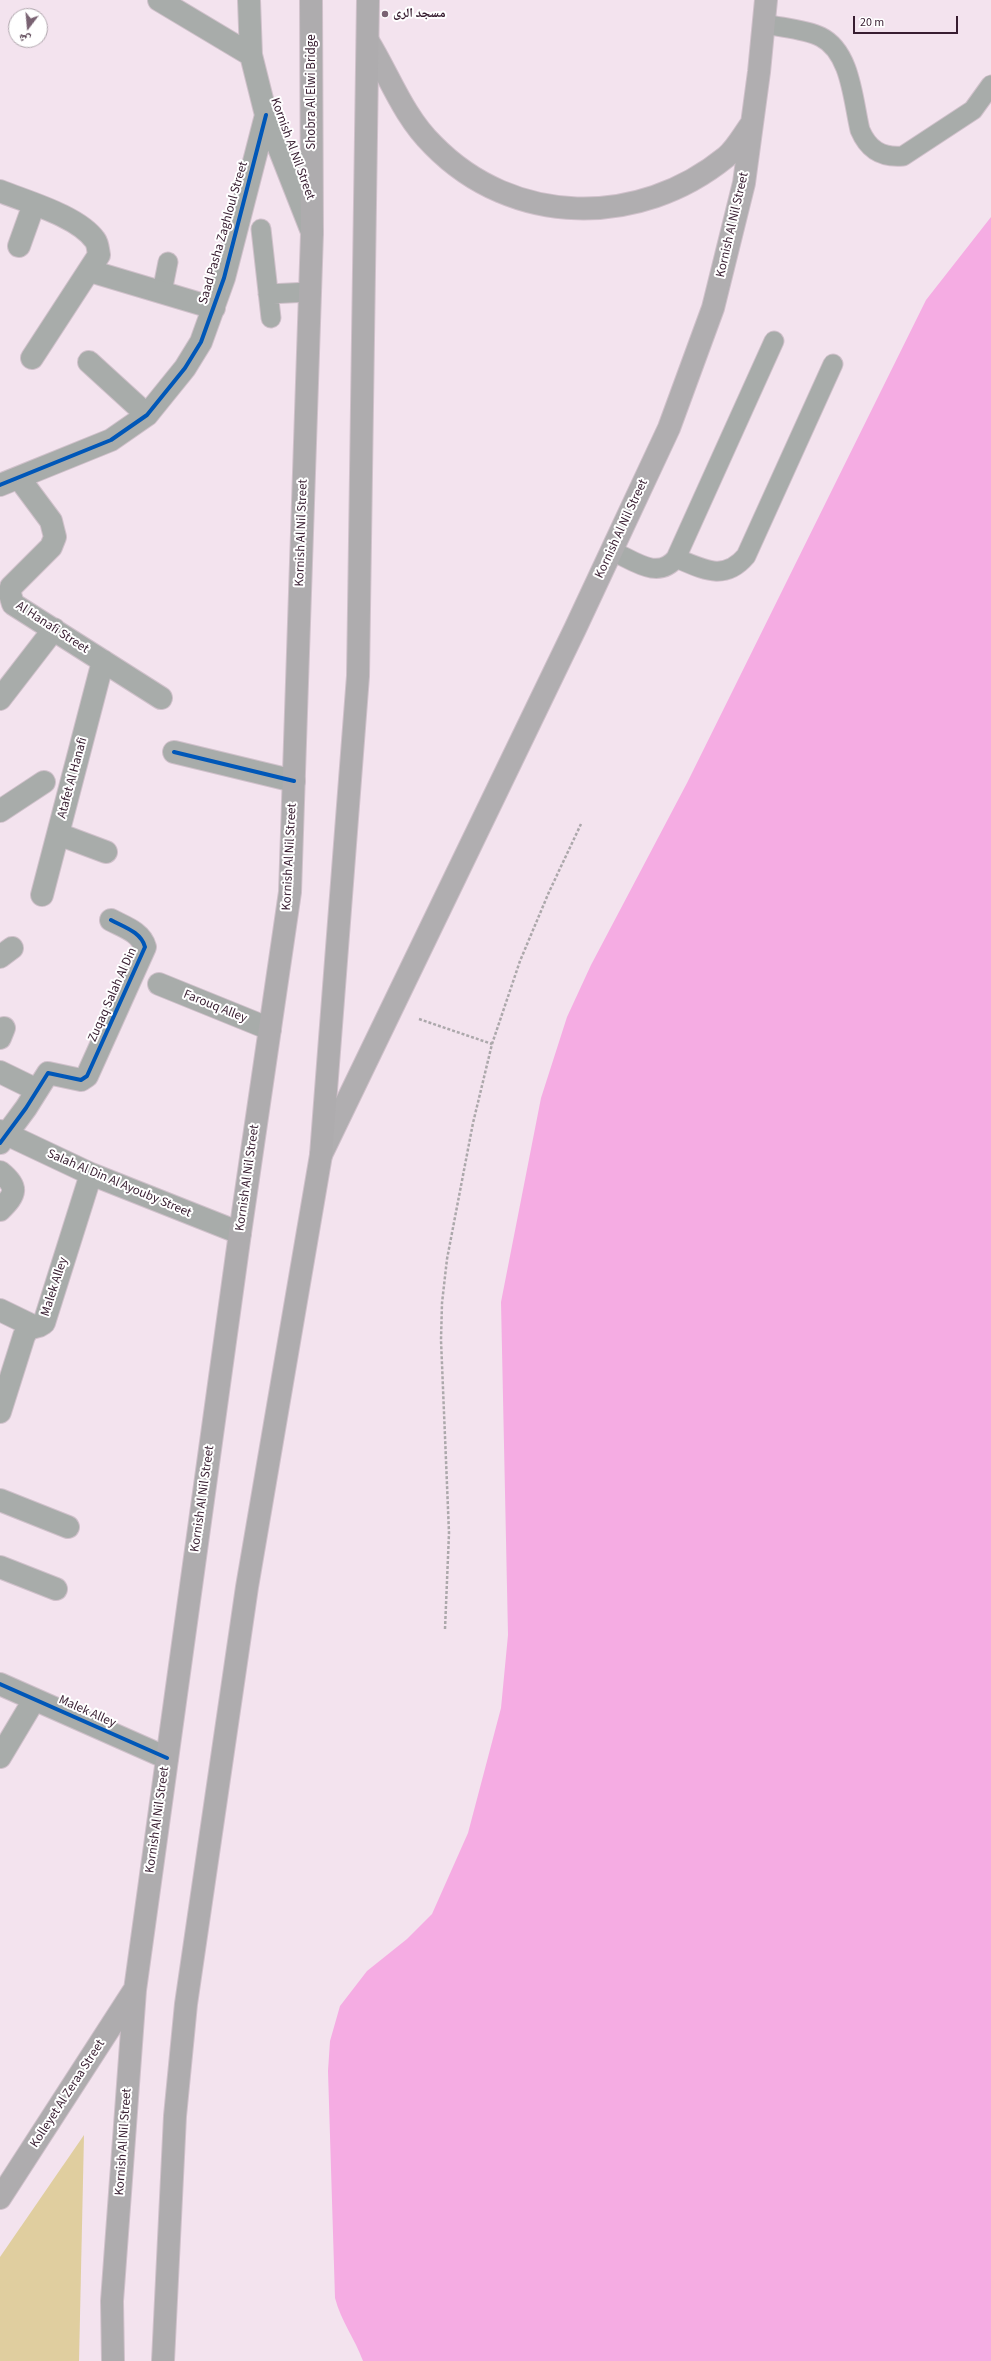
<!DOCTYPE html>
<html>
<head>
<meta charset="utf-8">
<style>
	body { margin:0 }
	#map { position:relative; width:991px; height:2361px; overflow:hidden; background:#f3e3ee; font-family:"Source Sans 3","Noto Naskh Arabic",sans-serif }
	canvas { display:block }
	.north { position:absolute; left:8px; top:8px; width:40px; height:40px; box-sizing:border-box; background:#fff; border:1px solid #afa5ac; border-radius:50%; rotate:196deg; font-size:11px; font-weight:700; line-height:16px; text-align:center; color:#371d30 }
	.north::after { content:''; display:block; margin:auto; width:14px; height:18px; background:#796272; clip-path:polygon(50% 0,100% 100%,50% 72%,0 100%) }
	.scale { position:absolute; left:853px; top:16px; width:105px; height:18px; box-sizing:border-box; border:2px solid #371d30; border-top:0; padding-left:5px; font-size:12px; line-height:14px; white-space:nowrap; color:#371d30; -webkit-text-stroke:3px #fff; paint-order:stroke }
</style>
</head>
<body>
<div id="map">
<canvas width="991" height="2361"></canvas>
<div class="north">ش</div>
<div class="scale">20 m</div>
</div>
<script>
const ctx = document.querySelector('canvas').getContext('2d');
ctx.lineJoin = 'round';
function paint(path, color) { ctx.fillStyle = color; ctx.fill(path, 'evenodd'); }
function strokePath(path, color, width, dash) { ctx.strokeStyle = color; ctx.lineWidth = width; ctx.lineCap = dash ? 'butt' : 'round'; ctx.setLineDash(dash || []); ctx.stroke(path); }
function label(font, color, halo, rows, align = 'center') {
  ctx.font = font + ' "Source Sans 3","Noto Naskh Arabic",sans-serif'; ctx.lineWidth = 4; ctx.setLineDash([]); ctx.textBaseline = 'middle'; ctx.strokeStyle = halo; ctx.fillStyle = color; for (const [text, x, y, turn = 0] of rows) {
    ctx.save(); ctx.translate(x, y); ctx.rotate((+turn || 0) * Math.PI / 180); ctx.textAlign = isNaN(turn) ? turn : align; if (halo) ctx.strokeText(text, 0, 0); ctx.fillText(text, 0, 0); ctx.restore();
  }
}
const green = new Path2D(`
	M84,2135L79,2361H0V2257Z`);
const water = new Path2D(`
	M991,217V2361H363C355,2339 341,2321 335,2298L328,2071L330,2041L340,2006L367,1971L407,1939L432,1914L468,1833L501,1708L508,1635L501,1302L541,1098L567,1017L591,965L687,783L926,300Z`);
const path = new Path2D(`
	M419,1019L492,1044
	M445,1629L449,1533L441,1340L442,1303L447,1259L473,1123L492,1044L520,961L549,892L581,824`);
const service = new Path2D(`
	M765,24C783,28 805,29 821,37C851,52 853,101 860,130C868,149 881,158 903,156L973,110L991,85
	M261,229L271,318
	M162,292L168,262
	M268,294L310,292
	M612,551C633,560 658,581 676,558L774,341
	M676,558C703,569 724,582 746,556L833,364`);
const minor = new Path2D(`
	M159,0L251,55
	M249,0L251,55L266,115L312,232
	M0,191C27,202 78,216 95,240C98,244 98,250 99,255L32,358
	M19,246L34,204
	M90,271L214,308
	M89,362L147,415
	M19,478L51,521L55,537L51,547L11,587L10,594L13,604L161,698
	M0,485L111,440L147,415L185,368L201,342L224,278L266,115
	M0,699L54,629
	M174,752L294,781
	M0,811L44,782
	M58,834L106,852
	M42,895L103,661
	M0,957L12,948
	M159,984L270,1029
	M0,1038L4,1028
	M0,1072L37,1090
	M0,1131L91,1174L240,1233
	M0,1143L26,1108L48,1073L81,1080L87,1076L145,947C141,932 124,927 111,920
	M0,1172C19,1187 16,1194 0,1210
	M0,1310L33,1326
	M0,1412L24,1336L28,1329L39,1326L44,1323L91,1174
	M0,1500L68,1527
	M0,1567L56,1589
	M0,1684L167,1758
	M0,1757L34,1700`);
const primary = new Path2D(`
	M368,41C389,75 403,116 433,145C513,227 639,228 726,157C736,149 744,134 752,123
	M321,1155L575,629L669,428L713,308L744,183L759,72L766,0`);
const trunk = new Path2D(`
	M0,2198L133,1992
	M113,2361L112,2301L135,1990L240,1233L290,892L312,233L311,0
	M163,2361L175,2116L186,2004L247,1587L321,1155L358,676L368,0`);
const cycleway = new Path2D(`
	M0,485L111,440L147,415L185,368L201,342L224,278L266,115
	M174,752L294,781
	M0,1143L26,1108L48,1073L81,1080L87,1076L145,947C141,932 124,927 111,920
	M0,1684L167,1758`);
const markers = [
	[385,14,4,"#796272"]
];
const poiNames = [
	["مسجد الرى",393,14]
];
const streetNames = [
	["Shobra Al Elwi Bridge",312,92,-90],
	["Kornish Al Nil Street",292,149,70],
	["Kornish Al Nil Street",733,225,-77],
	["Saad Pasha Zaghloul Street",224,233,-74],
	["Kornish Al Nil Street",622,529,-65],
	["Kornish Al Nil Street",302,533,-88],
	["Al Hanafi Street",52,628,33],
	["Atafet Al Hanafi",73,778,-75],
	["Kornish Al Nil Street",290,857,-87],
	["Zuqaq Salah Al Din",113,995,-66],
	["Farouq Alley",215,1007,22],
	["Kornish Al Nil Street",248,1178,-82],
	["Salah Al Din Al Ayouby Street",119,1184,23],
	["Malek Alley",55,1287,-72],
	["Kornish Al Nil Street",203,1499,-82],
	["Malek Alley",87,1712,24],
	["Kornish Al Nil Street",158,1820,-82],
	["Kolleyet Al Zeraa Street",68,2094,-57],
	["Kornish Al Nil Street",124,2142,-86]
];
paint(green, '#e0ce9f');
paint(water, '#f5ace3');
strokePath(service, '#d0c1cb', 21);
strokePath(minor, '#d0c1cb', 24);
strokePath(primary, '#d0c1cb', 24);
strokePath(trunk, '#d0c1cb', 24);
strokePath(path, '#aca8ab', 2.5, [3, 2]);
strokePath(service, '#a8acaa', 19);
strokePath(minor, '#a8acaa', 22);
strokePath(primary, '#b0aeb0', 22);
strokePath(trunk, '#aeacae', 22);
strokePath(cycleway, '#0057b8', 4);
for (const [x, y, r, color] of markers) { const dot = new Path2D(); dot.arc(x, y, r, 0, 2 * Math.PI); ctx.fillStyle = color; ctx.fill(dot); strokePath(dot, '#fff', 1.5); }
label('bold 13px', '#371d30', '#fff', poiNames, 'left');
label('13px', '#371d30', '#fff', streetNames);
</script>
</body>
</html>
